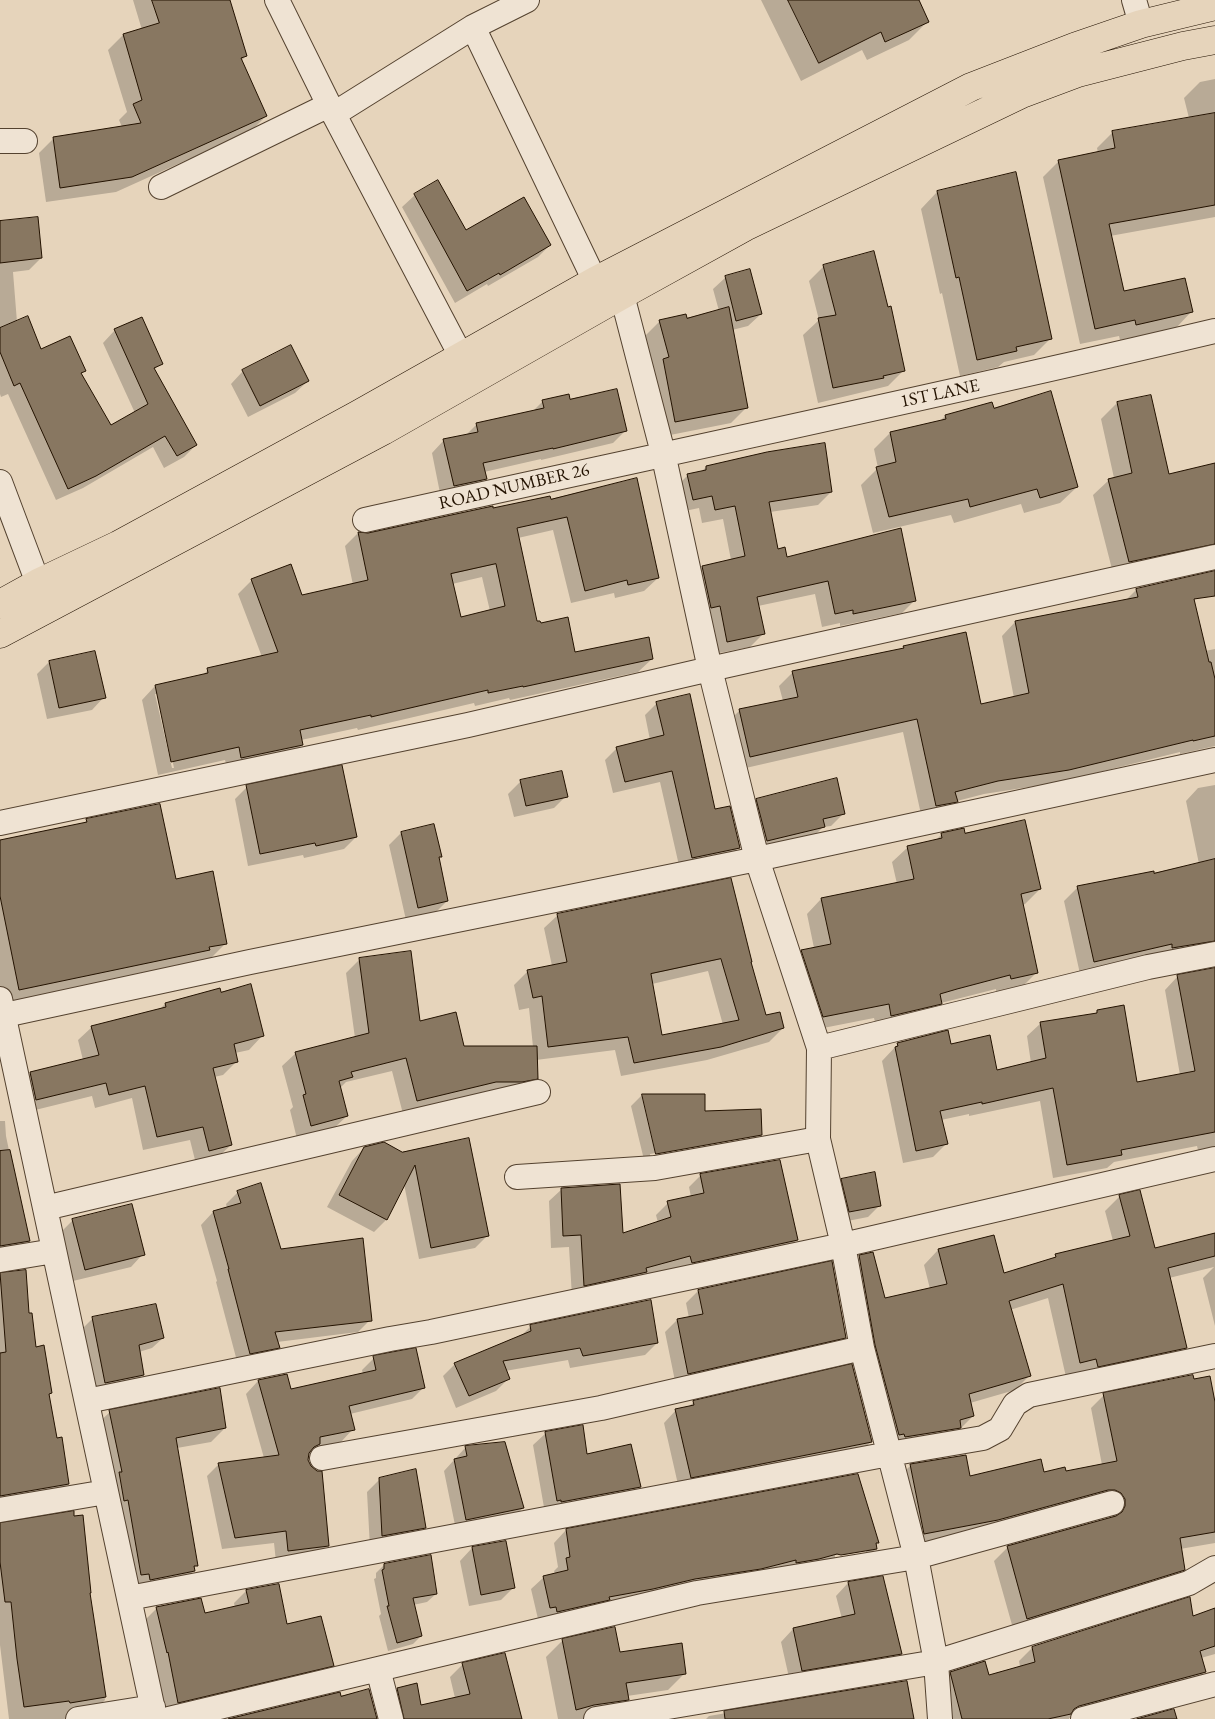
<!DOCTYPE html>
<html>
<head>
<meta charset="utf-8">
<style>
	body { margin:0 }
	canvas { display:block; background:#e6d4bb }
</style>
</head>
<body>
<canvas width="1215" height="1719"></canvas>
<script>
const ctx = document.querySelector('canvas').getContext('2d');
ctx.lineJoin = 'round';
function paint(path, color) { ctx.fillStyle = color; ctx.fill(path, 'evenodd'); }
function strokePath(path, color, width, dash) { ctx.strokeStyle = color; ctx.lineWidth = width; ctx.lineCap = dash ? 'butt' : 'round'; ctx.setLineDash(dash || []); ctx.stroke(path); }
function label(font, color, halo, rows, align = 'center') {
  ctx.font = font + ' "EB Garamond",serif'; ctx.lineWidth = 4; ctx.setLineDash([]); ctx.textBaseline = 'middle'; ctx.strokeStyle = halo; ctx.fillStyle = color; for (const [text, x, y, turn = 0] of rows) {
    ctx.save(); ctx.translate(x, y); ctx.rotate((+turn || 0) * Math.PI / 180); ctx.textAlign = isNaN(turn) ? turn : align; if (halo) ctx.strokeText(text, 0, 0); ctx.fillText(text, 0, 0); ctx.restore();
  }
}
const shadow = new Path2D(`
	M133,0H229L246,56L241,61L266,116L251,131L116,192L46,202L39,153L54,138L122,127L119,120L127,112L108,50L123,35L142,30Z
	M761,0H917L927,22L909,40L867,60L862,50L801,81Z
	M1215,79V217L1110,236L1123,293L1191,312L1176,328L1120,340L1119,336L1080,344L1043,177L1059,161L1098,153L1097,148L1113,132L1189,118L1184,98L1200,82Z
	M937,192L1051,338L1034,355L1004,362L998,367L960,376L942,293L940,294L921,209Z
	M415,195L466,232L550,245L538,257L488,286L487,284L455,303L402,207Z
	M0,222L41,258L29,270L13,272L17,322L40,351L84,371L80,375L110,427L135,413L103,343L115,330L161,363L154,370L196,445L184,457L164,468L153,447L83,488L56,500L8,394L1,397L0,394Z
	M824,266L903,371L888,386L818,403L803,335L819,320L809,281Z
	M726,277L761,314L748,326L732,330L747,407L731,423L660,437L644,337L660,321L686,319L719,311L713,289Z
	M243,371L308,381L295,393L248,417L231,384Z
	M1150,396L1168,476L1215,465V550L1114,577L1093,495L1109,480L1114,478L1101,419L1117,403Z
	M543,401H569L625,431L613,443L541,460V459L484,472L485,479L473,491L441,498L432,453L444,440L465,436L477,424L532,412Z
	M993,409L1077,487L1060,503L1024,513L1021,504L954,523L951,515L873,533L861,485L878,468L874,449L890,433L939,422L945,416Z
	M706,467L831,492L818,505L770,512L777,550L786,558L915,600L902,613L840,626V623L822,627L815,594L758,606L763,634L750,647L714,654L689,580L702,567L731,560L723,519L702,523L699,508L680,512L675,488L688,475L701,472Z
	M550,501L658,578L644,591L615,598L614,593L571,603L553,530L518,538L536,623L574,653L652,659L638,672L510,700L509,698L475,706L474,703L358,730L357,728L301,740L302,745L288,759L228,771L225,760L158,775L142,700L155,686L202,676L208,670L262,657L238,594L252,580L302,596L353,585L345,546L358,533L368,535L492,510ZM482,577L490,611L460,618L452,584ZM155,694H158L174,768H172Z
	M1136,590L1205,651L1215,649V746L1180,754V752L1055,783L984,794L957,801L943,815L922,819L903,732L737,770L726,724L740,710L783,701L779,686L793,672L901,650L904,647L965,634L981,705L1014,698L1002,636L1015,622L1125,601Z
	M49,662L104,697L92,710L47,719L37,674Z
	M657,703L714,811L739,847L726,860L680,870L660,782L613,793L605,760L617,748L650,740L645,715Z
	M521,781L566,796L554,808L514,817L508,794Z
	M1215,785V964L1080,974L1064,901L1077,888L1153,872V874L1199,864L1186,801L1198,788Z
	M247,787L356,837L344,849L304,858L303,855L248,866L235,799Z
	M757,800L844,813L831,826L823,827L811,839L755,853L745,812Z
	M87,820L175,881L226,943L203,966L0,1011V841L82,825Z
	M401,833L440,856L438,858L447,901L435,913L406,920L389,845Z
	M942,834L964,835L1040,889L1025,904L1022,905L1037,972L1022,987L996,993V989L941,1003L926,1018L877,1030L874,1018L808,1031L787,965L802,951L814,948L807,914L821,899L897,884L892,862L907,848L935,841Z
	M730,880L765,1017L783,1028L769,1042L707,1060L621,1076L615,1050L536,1060L537,1078L523,1092L403,1114L392,1071L346,1082L340,1088L347,1116L333,1129L297,1139L290,1110L293,1107L282,1066L296,1053L355,1038L346,973L360,959L419,1022L463,1048L533,1047L529,1008L519,1010L514,985L527,972L552,966L544,928L558,915ZM708,971L723,1025L661,1037L652,984Z
	M1215,969V1147L1198,1150L1197,1146L1114,1162L1107,1168L1053,1178L1040,1101L969,1116V1114L941,1120L946,1144L933,1157L903,1163L882,1061L898,1044L950,1045L997,1071L1031,1063L1027,1036L1041,1023L1094,1015L1097,1011L1136,1084L1180,1075L1165,990L1178,976Z
	M219,990L262,1036L249,1050L235,1053L237,1061L223,1075L214,1077L231,1145L217,1158L196,1164L190,1140L143,1150L132,1098L95,1108L92,1096L23,1113L17,1086L30,1073L83,1060L78,1040L92,1027L159,1010L165,1004Z
	M642,1095H703V1112L761,1135L749,1146L645,1164L631,1106ZM751,1136V1138L650,1156V1154Z
	M0,1121H5L6,1136L28,1241L14,1255L0,1257Z
	M468,1139L487,1236L475,1248L419,1259L404,1184L386,1220L374,1232L327,1207L352,1161L364,1148L402,1153Z
	M701,1175L797,1240L784,1252L680,1274L678,1267L572,1297L569,1247L551,1248L549,1201L562,1189L622,1235L658,1223L656,1215L668,1203L691,1197L689,1187Z
	M842,1180L880,1205L868,1217L837,1223L830,1192Z
	M238,1192L280,1250L370,1320L358,1332L277,1342L278,1347L266,1359L238,1365L216,1282L217,1281L201,1225L213,1212L227,1208L226,1204Z
	M1120,1196L1154,1250L1215,1234V1326L1203,1278L1214,1267L1169,1278L1186,1347L1171,1362L1066,1377L1048,1298L1010,1310L1029,1376L1015,1390L970,1403L973,1416L958,1431L890,1451L845,1271L860,1257L884,1300L930,1289L924,1265L938,1250L1003,1274L1051,1260L1056,1256L1113,1241L1105,1211Z
	M73,1220L143,1254L131,1267L73,1281L60,1233Z
	M0,1275H2L28,1315L35,1348L51,1393L48,1396L56,1440L68,1484L54,1498L0,1507Z
	M698,1291L845,1337L832,1349L676,1386L665,1332L677,1320L689,1318L686,1303Z
	M93,1318L163,1338L152,1348L139,1352L143,1375L132,1385L94,1393L82,1329Z
	M531,1326L657,1343L645,1355L570,1368L568,1360L505,1371L508,1379L496,1391L456,1408L443,1376L455,1364L520,1337Z
	M374,1358L424,1387L412,1399L350,1414L353,1429L341,1442L316,1447L308,1455L307,1460L327,1546L315,1558L276,1562L274,1543L222,1549L207,1476L219,1464L264,1458L246,1394L258,1381L286,1376L290,1390L363,1374L362,1370Z
	M1193,1380L1215,1409V1543L1180,1549L1184,1569L1170,1583L1014,1632L994,1561L1008,1547L1112,1518V1513L911,1547L897,1479L910,1466L969,1477L1065,1472L1102,1465L1091,1408L1104,1395Z
	M694,1402L871,1442L858,1454L679,1489L664,1423L676,1410L688,1407Z
	M110,1412L225,1428L211,1442L177,1448L197,1565L193,1568L194,1571L180,1585L136,1594L95,1426Z
	M546,1433L586,1455L639,1487L627,1499L545,1513L533,1445Z
	M504,1443L523,1508L512,1519L456,1530L444,1471L465,1448Z
	M857,1475L877,1542L875,1545L876,1549L863,1561L538,1619L531,1589L544,1577L555,1574L554,1571L558,1567L554,1543L566,1530ZM866,1550V1553L835,1558V1555Z
	M380,1479L425,1527L412,1540L370,1548L367,1492Z
	M0,1525L88,1594L105,1700L90,1715L63,1719H9L0,1645Z
	M472,1548L514,1587L501,1600L469,1606L460,1561Z
	M384,1565L436,1594L427,1602L413,1605L421,1636L413,1644L388,1651L379,1616L381,1614L374,1579L376,1578V1573Z
	M882,1578L901,1653L888,1666L790,1682L781,1642L793,1629L842,1619L836,1596L848,1583Z
	M246,1591L332,1665L320,1677L166,1712L156,1664H155L145,1620L157,1608L204,1615L235,1608L234,1603Z
	M1215,1610V1654L1201,1658L1205,1672L1191,1685L1069,1718V1719H946L938,1686L951,1673L988,1676L1020,1667L1019,1661L1032,1648L1192,1617Z
	M563,1640L619,1654L685,1673L668,1690L627,1696L628,1699L611,1716L592,1719H558L546,1657Z
	M463,1664L520,1719H389L385,1702L398,1689L420,1706L455,1698L450,1677Z
	M906,1682L913,1719H706L709,1716Z`);
const building = new Path2D(`
	M152,0H230L247,56L241,58L267,116L132,177L60,188L53,137L141,123L133,104L142,100L123,34L159,23Z
	M788,0H919L929,22L885,42L881,32L819,63Z
	M1215,113V205L1109,224L1124,291L1185,278L1193,312L1136,325L1135,320L1095,329L1058,160L1115,148L1112,131Z
	M1016,172L1052,339L1016,347L1017,351L977,360L959,277L956,278L937,191Z
	M438,180L466,230L524,197L551,245L500,275L499,273L467,291L414,194Z
	M38,217L42,258L0,263V221Z
	M874,251L888,307L891,306L905,371L883,376L884,378L833,388L818,318L836,315L823,265Z
	M750,269L762,314L736,321L725,276Z
	M729,307L748,408L675,422L663,359L669,357L659,320L686,314L687,318Z
	M28,316L41,349L70,336L86,371L81,373L111,425L148,404L114,329L142,317L163,364L154,368L197,445L177,456L165,436L96,476L68,489L20,383L14,386L0,352V328Z
	M291,345L309,381L260,406L242,370Z
	M617,389L627,431L553,449V448L483,463L487,479L454,486L443,439L478,432L476,423L544,408L542,400L569,394L570,399Z
	M1051,391L1078,487L1040,498L1037,489L970,507L968,499L889,517L876,467L896,462L890,432L946,419L945,415L992,402L994,408Z
	M1151,395L1169,474L1215,463V544L1129,562L1108,479L1132,473L1117,402Z
	M825,443L832,492L769,502L778,549L785,547L787,557L901,528L916,601L853,614V610L835,614L828,581L757,597L765,634L727,642L720,606L711,608L702,566L745,556L735,506L715,510L712,496L693,500L687,474L706,470V466L767,452Z
	M637,478L659,578L628,585L627,580L585,591L567,517L517,528L537,621H540L541,623L568,617L575,652L649,637L653,659L523,687V686L488,693V690L371,717V715L300,730L303,745L241,758L239,747L171,762L155,685L208,673L207,668L278,652L251,579L291,564L302,595L368,580L358,532L368,533L493,506V508L550,496L551,499ZM496,564L505,606L461,617L451,574Z
	M1215,571V596L1194,599L1209,662H1211L1215,679V736L1193,741V740L1069,770L998,781L955,792L958,802L936,806L917,719L750,757L739,709L798,697L792,671L904,648L903,646L966,632L981,704L1029,693L1015,621L1138,597L1136,589Z
	M95,651L106,698L59,708L49,661Z
	M690,694L715,809L730,806L740,848L692,858L672,771L625,782L616,747L664,735L656,702Z
	M342,765L357,837L316,846L315,843L260,854L246,785Z
	M562,771L568,797L526,806L520,780Z
	M837,778L845,814L823,819L825,827L767,841L756,799Z
	M160,804L176,879L213,871L227,944L209,947L210,950L19,990L0,896V840L87,822L86,819Z
	M1025,820L1041,889L1021,894L1038,973L1011,979L1010,975L957,989L940,994L942,1004L891,1016L889,1004L823,1017L801,950L831,944L821,898L914,879L907,846L942,838L941,833L964,828L965,833Z
	M434,824L442,857H439L448,901L418,908L401,832Z
	M1215,859V941L1172,948V944L1094,962L1077,886L1154,871V873Z
	M731,878L752,962H751L766,1015L780,1012L784,1028L721,1047L634,1063L628,1037L548,1047L542,996L533,998L527,970L567,962L557,914ZM721,959L739,1020L662,1035L651,974Z
	M411,951L420,1021L456,1012L464,1046H537L538,1079L522,1082H496L417,1101L406,1058L351,1072L353,1077L339,1081L348,1116L311,1126L303,1095L306,1094L295,1052L369,1033L359,958Z
	M1215,968V1132L1121,1150L1122,1155L1067,1165L1053,1088L982,1104V1102L940,1111L948,1144L916,1151L895,1047L898,1046L897,1043L948,1030L951,1044L990,1035L997,1070L1046,1058L1040,1022L1097,1013V1010L1124,1005L1137,1082L1195,1071L1177,975Z
	M251,984L264,1036L234,1044L238,1062L213,1068L232,1145L209,1151L203,1127L157,1137L145,1086L109,1095L106,1083L36,1100L30,1072L99,1055L91,1026L166,1007L165,1003L220,988L221,992Z
	M642,1094H705V1111L761,1109L762,1135L656,1154Z
	M469,1138L489,1236L431,1248L415,1165L387,1220L339,1195L364,1147L384,1142L402,1152Z
	M10,1150L30,1241L0,1246V1151Z
	M780,1160L798,1240L692,1263L690,1256L646,1268L647,1272L584,1286L581,1235L563,1236L561,1188L620,1184L623,1233L671,1217L667,1201L704,1193L700,1174Z
	M875,1172L881,1206L849,1212L841,1179Z
	M261,1183L281,1249L363,1238L372,1321L275,1332L280,1348L250,1354L228,1269H229L213,1211L241,1203L237,1191Z
	M1140,1190L1155,1248L1215,1233V1256L1168,1268L1187,1348L1098,1367L1096,1359L1080,1363L1063,1284L1009,1301L1031,1376L969,1394L974,1416L960,1420L961,1428L905,1437L904,1434L899,1435L875,1345L859,1255L873,1252L885,1298L947,1284L938,1249L994,1235L1004,1273L1056,1257L1055,1254L1130,1236L1119,1195Z
	M132,1204L145,1255L85,1270L72,1219Z
	M832,1261L846,1338L688,1374L677,1319L703,1314L698,1290Z
	M26,1270L29,1313H32L36,1347L44,1345L52,1393L49,1394L57,1438L62,1437L69,1484L0,1496V1353L6,1352L0,1273Z
	M651,1300L658,1343L583,1356L580,1348L503,1361L510,1379L469,1396L454,1363L531,1331L530,1325Z
	M156,1304L164,1338L139,1345L144,1375L105,1383L92,1317Z
	M416,1348L425,1388L349,1406L355,1430L320,1437V1444L314,1447L309,1453L308,1460L311,1466L317,1471H322L329,1546L288,1551L286,1531L235,1538L218,1463L279,1455L258,1380L287,1374L291,1389L376,1370L373,1356Z
	M852,1364L872,1442L691,1478L675,1409L694,1405L693,1401Z
	M1193,1375L1194,1379L1210,1376L1215,1402V1532L1180,1538L1185,1570L1027,1619L1007,1546L1116,1516L1122,1512L1125,1506V1499L1121,1493L1115,1490H1108L998,1520L924,1534L910,1464L966,1455L970,1476L1041,1459L1044,1472L1065,1467L1066,1471L1117,1461L1103,1393Z
	M220,1388L226,1428L176,1438L198,1566H194L195,1571L150,1580L149,1574L141,1575L128,1500L124,1501L119,1472H122L109,1410Z
	M583,1425L587,1454L631,1444L641,1487L561,1502V1500L557,1501L545,1432Z
	M505,1442L524,1508L466,1520L454,1459L467,1456L465,1446Z
	M416,1469L426,1528L382,1536L379,1478Z
	M858,1474L879,1543H876L877,1549L841,1555L837,1554L819,1559L796,1563V1560L761,1569L695,1579L653,1589L609,1597L610,1600L557,1612L556,1607L550,1608L543,1576L568,1570L566,1558L570,1557L566,1529Z
	M74,1511V1516L83,1515L91,1593H90L106,1697L70,1703L69,1701L24,1707L17,1659L11,1602H5L0,1562V1523Z
	M506,1541L515,1588L481,1595L472,1547Z
	M431,1555L437,1594L413,1598L422,1636L397,1643L387,1606H389L382,1570L384,1569V1564Z
	M883,1576L902,1654L802,1671L793,1628L855,1614L848,1582Z
	M279,1584L287,1624L321,1616L334,1666L178,1703L168,1652L167,1653L156,1607L201,1598L205,1613L249,1603L246,1590Z
	M1190,1597L1193,1616L1215,1608V1646L1200,1651L1206,1672L1079,1706L1074,1709L1071,1714L1048,1719H962L950,1672L985,1661L989,1675L1035,1662L1032,1647Z
	M615,1627L620,1652L682,1643L686,1674L626,1683L629,1700L594,1705L576,1710L562,1639Z
	M505,1653L522,1719H404L397,1688L417,1683L421,1705L470,1694L462,1663Z
	M907,1681L914,1719H725L724,1711Z
	M369,1689L377,1719H228L340,1692L341,1696Z
	M1174,1709L1177,1719H1137Z`);
const minor = new Path2D(`
	M277,0L329,105L461,356
	M1134,0L1141,24
	M473,27L595,281
	M334,114L473,27L527,0
	M0,141H25
	M161,187L329,105
	M622,295L663,453L710,669L757,859L819,1048L818,1139L843,1245L862,1348L916,1557L936,1662L940,1719
	M0,482L38,583
	M365,520C649,457 933,398 1215,331
	M0,823L468,725L710,669L1215,557
	M0,999L155,1719
	M0,1016L250,962L757,859L1215,760
	M819,1048L1148,967L1215,954
	M517,1177L655,1168L818,1139
	M45,1208L538,1092
	M0,1260L54,1251
	M87,1401L390,1339L431,1332L843,1245L1215,1159
	M322,1458L601,1408L862,1348
	M0,1510L106,1492
	M129,1598L889,1454L983,1438L1000,1429L1015,1404L1029,1395L1215,1356
	M378,1669L391,1719
	M78,1719L153,1707
	M169,1719L697,1593L916,1557L1112,1503
	M596,1719L936,1662L1189,1583L1215,1568
	M1083,1719L1215,1684`);
const primary = new Path2D(`
	M0,604L38,583L118,545L357,415L595,281L971,87L1074,47L1141,24L1215,6
	M0,634L383,431L622,295L745,227L1022,94L1078,73L1183,46L1215,40`);
const streetNames = [
	["1ST LANE",940,394,-12],
	["ROAD NUMBER 26",514,487,-13]
];
paint(shadow, '#0003');
paint(building, '#887761');
strokePath(building, '#231200', 1);
strokePath(minor, '#54422f', 26);
strokePath(primary, '#231200', 29);
strokePath(minor, '#efe3d3', 24);
strokePath(primary, '#e6d4bb', 28);
label('18px', '#231200', '#efe3d3', streetNames);
</script>
</body>
</html>
